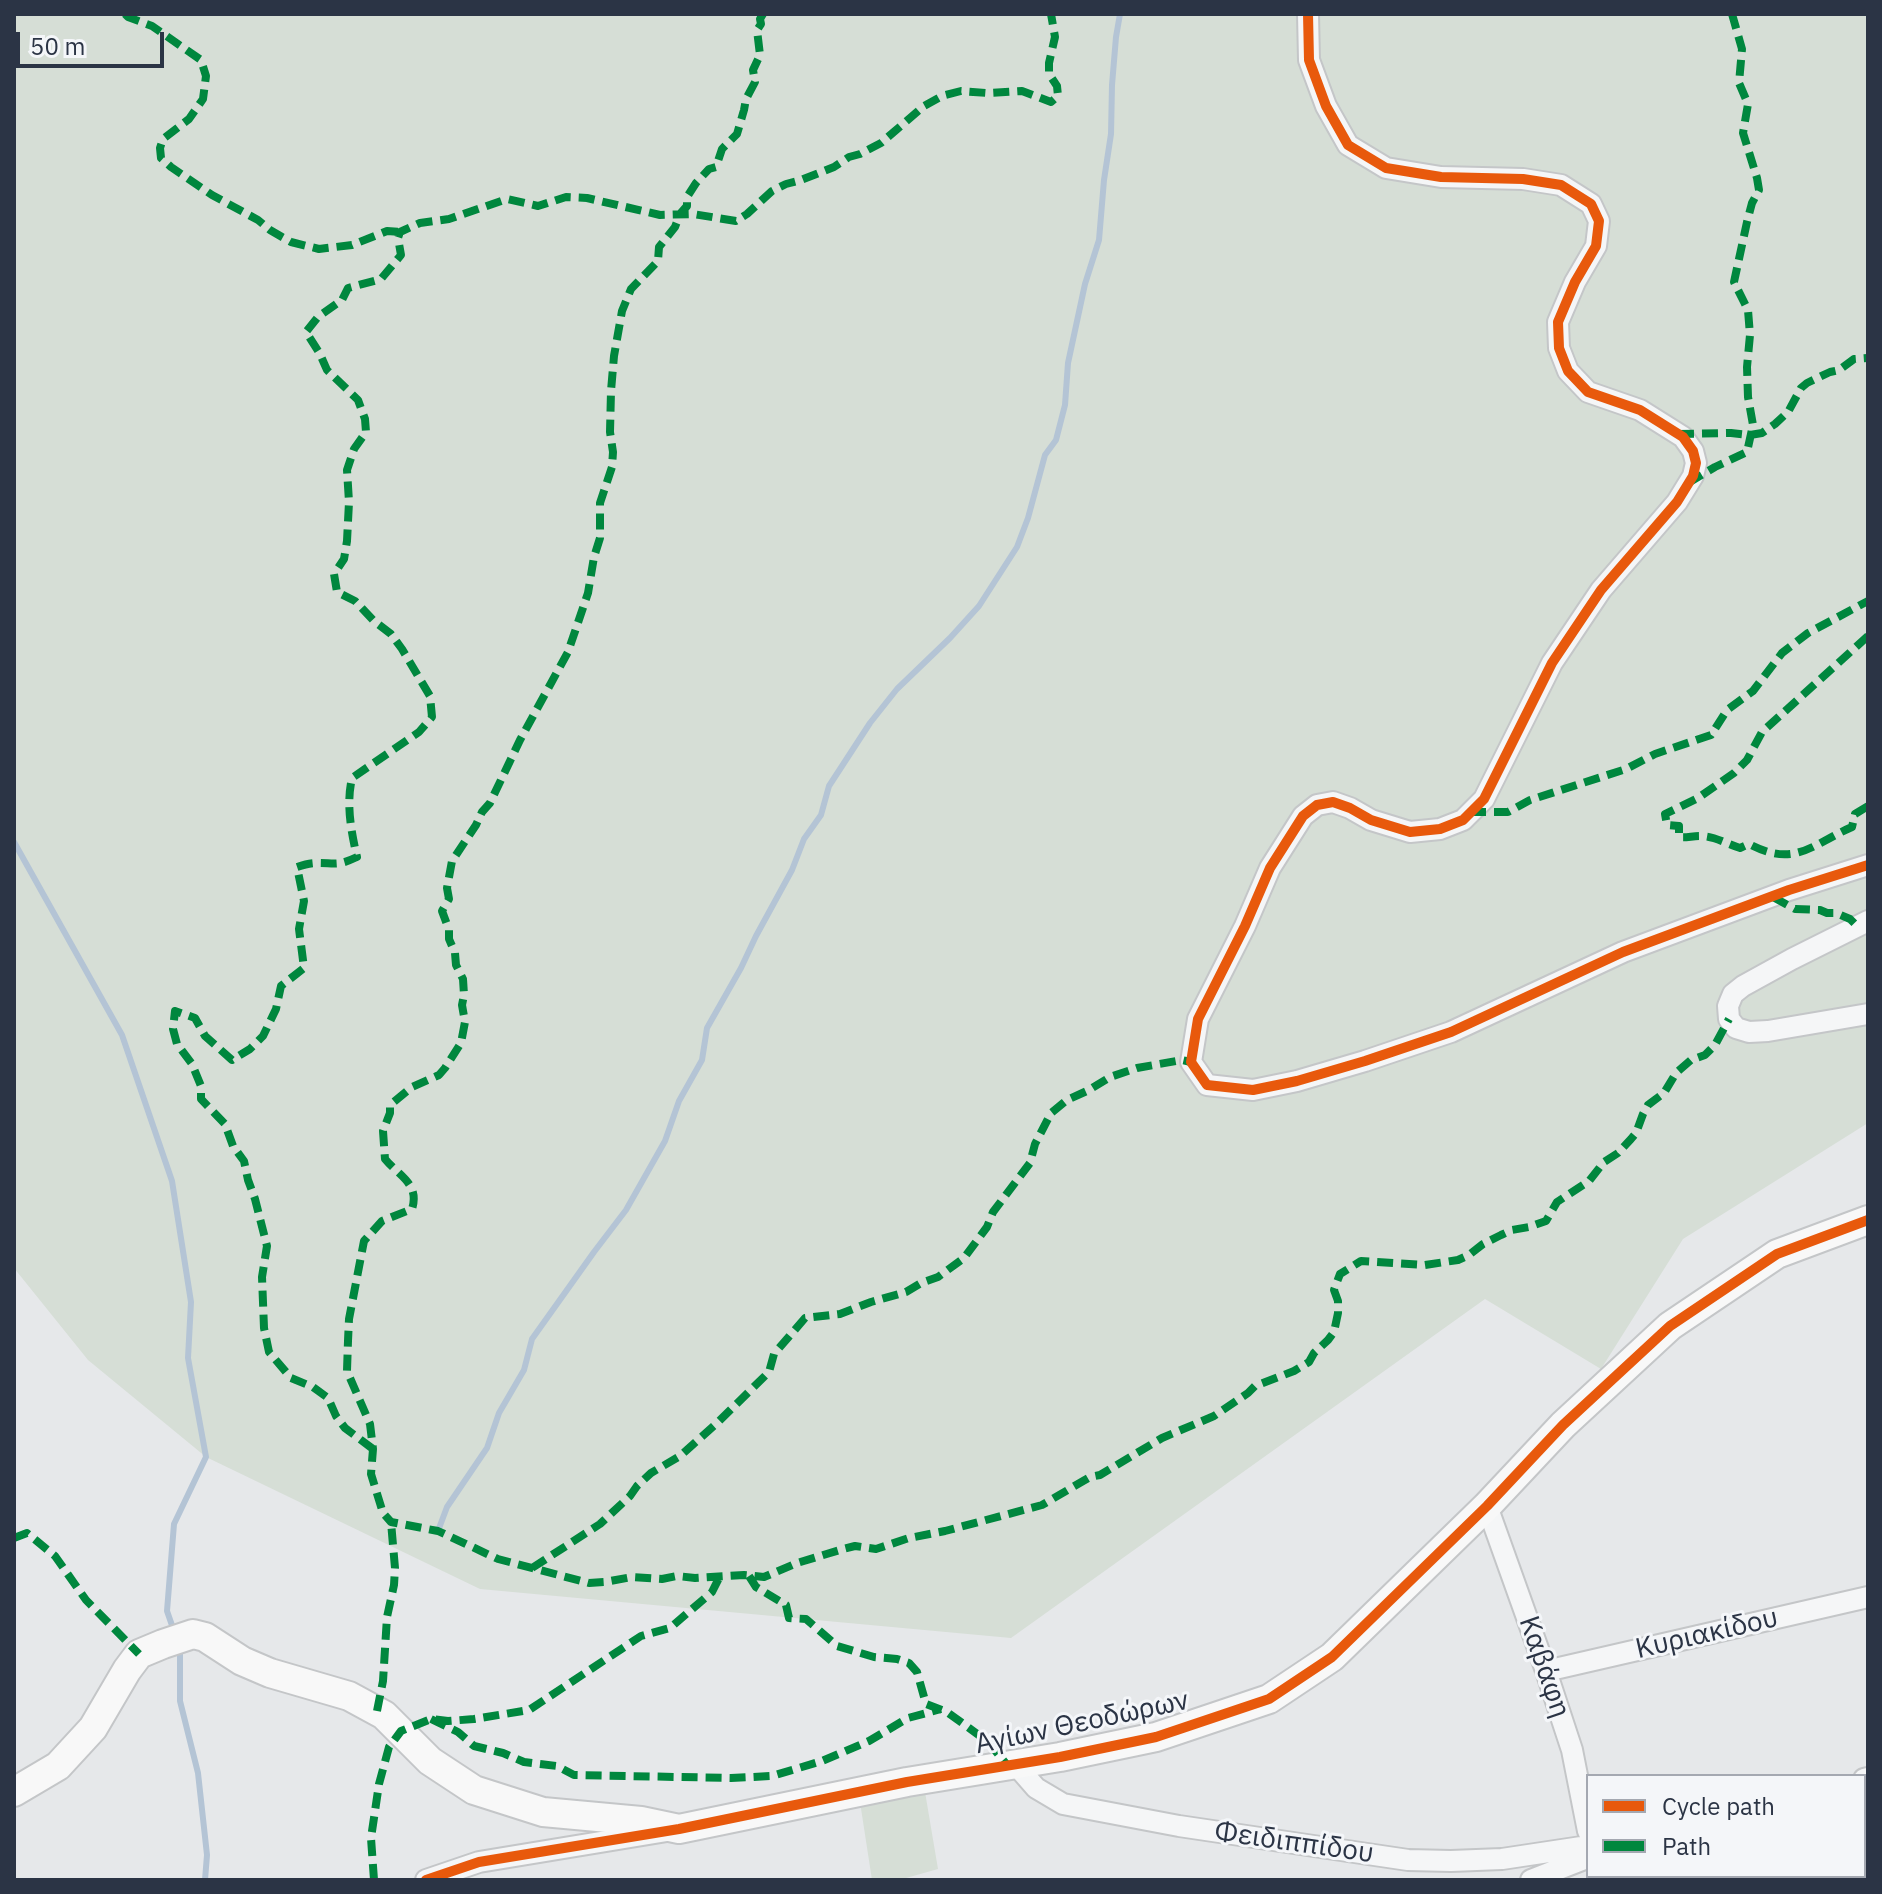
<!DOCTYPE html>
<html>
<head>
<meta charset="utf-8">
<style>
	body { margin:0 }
	#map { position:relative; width:1882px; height:1894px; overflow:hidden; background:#e6e8ea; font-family:"IBM Plex Sans",sans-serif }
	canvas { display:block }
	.frame { position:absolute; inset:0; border:16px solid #2b3445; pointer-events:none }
	.legend { position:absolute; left:1586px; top:1774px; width:280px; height:104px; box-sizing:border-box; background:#f4f6f9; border:2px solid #a4a8b1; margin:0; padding:10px 14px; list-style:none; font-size:24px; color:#2b3445 }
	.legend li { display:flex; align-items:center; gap:16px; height:40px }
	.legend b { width:40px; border:2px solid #a4a8b1 }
	.scale { position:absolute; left:16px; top:32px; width:148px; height:36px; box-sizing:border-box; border:4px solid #2b3445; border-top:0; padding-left:10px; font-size:24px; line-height:28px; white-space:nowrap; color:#2b3445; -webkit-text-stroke:6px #f4f6f9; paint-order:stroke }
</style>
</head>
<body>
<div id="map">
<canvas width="1882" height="1894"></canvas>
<div class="frame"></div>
<ul class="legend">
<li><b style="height:10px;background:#e8590c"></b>Cycle path</li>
<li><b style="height:10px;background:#00873e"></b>Path</li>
</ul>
<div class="scale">50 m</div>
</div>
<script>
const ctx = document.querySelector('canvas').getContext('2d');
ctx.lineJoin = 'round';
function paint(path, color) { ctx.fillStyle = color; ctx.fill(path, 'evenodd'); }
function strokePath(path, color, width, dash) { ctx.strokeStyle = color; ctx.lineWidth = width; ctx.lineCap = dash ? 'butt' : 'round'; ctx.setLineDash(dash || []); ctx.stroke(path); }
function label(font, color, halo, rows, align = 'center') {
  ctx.font = font + ' "IBM Plex Sans",sans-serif'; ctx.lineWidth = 6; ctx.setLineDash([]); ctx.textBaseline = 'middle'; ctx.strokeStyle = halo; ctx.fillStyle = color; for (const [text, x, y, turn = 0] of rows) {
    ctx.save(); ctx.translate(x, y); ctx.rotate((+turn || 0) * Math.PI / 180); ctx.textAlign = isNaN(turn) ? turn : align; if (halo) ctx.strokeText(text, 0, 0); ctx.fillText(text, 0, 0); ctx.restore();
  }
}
const green = new Path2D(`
	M14,14H1868V1123L1683,1239L1601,1369L1485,1299L1011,1638L480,1589L206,1457L88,1360L14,1268Z
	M924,1786L938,1869L899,1880H872L860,1802Z`);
const stream = new Path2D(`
	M14,842L122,1035L172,1181L191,1302L188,1358L206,1457L174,1524L167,1611L175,1634
	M438,1531L447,1507L487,1448L499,1413L524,1370L532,1339L594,1252L626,1210L665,1141L679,1101L702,1060L707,1028L741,968L756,936L792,870L804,839L821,815L829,786L870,723L897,689L950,638L979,606L1017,547L1028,518L1045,455L1056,440L1065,405L1068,363L1085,284L1099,240L1104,180L1111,134L1112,85L1116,37L1120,14
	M180,1648V1701L198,1773L207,1855L205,1880`);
const street = new Path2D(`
	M1308,14L1309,60L1326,106L1348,145L1386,168L1441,177L1523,179L1561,185L1591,204L1599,221L1596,246L1575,282L1558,322L1559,348L1568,371L1588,392L1640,410L1683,437L1693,451L1696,463L1693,476L1677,502L1601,590L1552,663L1484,799L1463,820L1440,829L1410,832L1371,820L1350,808L1333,802L1317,805L1303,816L1270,868L1245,926L1198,1019L1191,1062L1207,1085L1253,1090L1297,1081L1365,1061L1451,1032L1623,952L1789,890L1868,865
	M1868,921L1792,959L1743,986L1733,994L1728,1006L1729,1019L1736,1028L1749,1032L1768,1031L1868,1014
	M1487,1506L1546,1671L1572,1750L1588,1831
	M1546,1671L1868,1597
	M1016,1765L1036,1788L1063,1804L1179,1826L1408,1860L1451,1861L1502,1859L1588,1846
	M1864,1779L1868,1778
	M1864,1853L1868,1855
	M1777,1876L1779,1880
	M426,1880L479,1862L667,1831
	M1531,1880L1587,1858`);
const secondary = new Path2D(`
	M14,1792L58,1766L93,1728L127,1670L139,1654L163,1644L193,1634L205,1637L242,1661L270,1673L349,1696L384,1715L430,1761L474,1790L543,1812L641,1821L679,1829L907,1782L1060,1757L1156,1737L1269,1699L1332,1657L1487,1506L1563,1425L1670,1326L1777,1254L1868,1220`);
const quiet = new Path2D(`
	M125,14L128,17L152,26L201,60L206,76L203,99L189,119L163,139L160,148L161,158L171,167L212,195L258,220L270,230L282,237L291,242L319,249L352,245L387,231L400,232
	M763,14L760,19L761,24L757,30L760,55L753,70L755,82L746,99L744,110L737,134L722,149L716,167L709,169L696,183L687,197V206L680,214L675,227L659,247L658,261L631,289L622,311L614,356L611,391L610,432L613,452L612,467L600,503V538L594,557L588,593L568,652L520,740L490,803L482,812L476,825L452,861L447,888L449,899L442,911L449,930V939L455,953L456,965L463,979L464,995L462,1005L465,1022L461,1043L445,1068L439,1075L412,1087L390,1105V1113L383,1131L385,1159C399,1176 420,1184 412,1209L382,1221L364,1241L349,1319L348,1341L347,1371L370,1424L373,1449L371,1474L383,1513L391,1522L438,1531L498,1559L589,1583L605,1582L632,1577L662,1579L677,1576L695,1578L744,1575L764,1577L797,1563L843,1549L855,1546L876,1549L909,1538L945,1531L1042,1505L1090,1477L1100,1475L1162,1438L1214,1416L1248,1393L1255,1386L1294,1371L1309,1362L1314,1353L1328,1340L1334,1332L1338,1313V1301L1334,1290L1340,1274L1361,1261L1425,1265L1458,1260L1469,1255L1483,1244L1501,1235L1512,1230L1529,1227L1546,1221L1557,1202L1589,1181L1604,1162L1618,1153L1631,1139L1636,1133L1643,1114L1648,1105L1664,1093L1676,1073L1691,1060L1705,1055L1715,1045L1729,1019
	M1678,434L1731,433L1750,435L1762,433L1775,424L1788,412L1801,388L1807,383L1830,372L1839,370L1854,359L1868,358
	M1688,483L1715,467L1747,452L1753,425L1748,397L1747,367L1750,335L1748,310L1734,282L1747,222L1752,203L1759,190L1757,178L1743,133L1748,104L1739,83L1742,49L1732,14
	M1868,636L1762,732L1747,760L1734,773L1698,798L1665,814L1667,825L1679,826V837C1686,838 1692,836 1700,836C1714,836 1727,844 1740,848L1749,844C1795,868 1811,845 1852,827L1855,814L1868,806
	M1470,812H1508L1530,800L1626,769L1655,754L1711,735L1727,710L1753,691L1782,653L1808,633L1868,601
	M1773,897L1795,909L1820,910L1827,913H1836L1850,919L1857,926
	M373,1449L345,1428L336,1416L328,1398L313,1387L291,1378L269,1352L264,1328L262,1277L267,1246L255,1199L248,1180L244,1161L233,1146L225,1124L201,1099V1086L192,1064L177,1044L173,1029L175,1011L195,1018L205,1036L232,1060L250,1049L263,1036L276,1009L281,986L304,968L299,929L304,901L297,867C303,865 310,863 317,863C336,863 338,866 357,857C351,831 346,804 352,778L419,732L432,717L430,696L402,649L391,634L374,621L355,601L337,592L334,574L344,559L347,541L349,502L347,470L354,449L366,432L365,419L358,400L327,370L320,354L306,332L318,317L342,300L348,288L381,279L401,255L398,238L400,232L420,223L449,219L507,199L538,206L566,197L587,198L660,215L693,214L736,221L747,214L772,191L786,184L801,180L834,167L849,157L860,154L881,143L924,106L942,96L961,91L987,93L1022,91L1051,102L1058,96L1057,86L1049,74V63L1055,37L1051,14
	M14,1538L27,1533L55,1556L86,1600L139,1654
	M532,1568L600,1524L630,1496L637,1486L651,1473L680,1456L716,1424L769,1372L774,1354L805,1318L840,1314L871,1302L906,1292L921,1283L938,1277L964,1258L987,1227L993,1212L1030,1163L1035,1144L1051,1113L1067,1100L1089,1090L1110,1077L1137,1068L1182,1060L1191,1062
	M749,1576L756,1587L786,1605L789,1618L806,1619L837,1646L874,1657L897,1659L909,1663L917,1672L926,1704L947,1712L987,1741L1008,1766
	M377,1711L383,1681L387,1617L394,1585L395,1568L391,1522
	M431,1719L458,1732L474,1746L503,1753L524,1762L557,1766L574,1775L731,1778L772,1776L822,1761L869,1741L908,1718L941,1709
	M374,1880L371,1838L379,1784L389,1747L401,1731L431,1719L448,1721L474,1719L529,1710L641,1636L670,1628L712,1592L720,1576`);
const cycleway = new Path2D(`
	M1308,14L1309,60L1326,106L1348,145L1386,168L1441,177L1523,179L1561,185L1591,204L1599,221L1596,246L1575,282L1558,322L1559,348L1568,371L1588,392L1640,410L1683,437L1693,451L1696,463L1693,476L1677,502L1601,590L1552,663L1484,799L1463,820L1440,829L1410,832L1371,820L1350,808L1333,802L1317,805L1303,816L1270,868L1245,926L1198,1019L1191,1062L1207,1085L1253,1090L1297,1081L1365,1061L1451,1032L1623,952L1789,890L1868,865
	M426,1880L479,1862L679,1829L907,1782L1060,1757L1156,1737L1269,1699L1332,1657L1487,1506L1563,1425L1670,1326L1777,1254L1868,1220`);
const streetNames = [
	["Κυριακίδου",1707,1634,-13],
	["Καβάφη",1544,1667,71],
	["Αγίων Θεοδώρων",1082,1723,-12],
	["Φειδιππίδου",1294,1843,8]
];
paint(green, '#d6ded6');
strokePath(stream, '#b4c4d5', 6);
strokePath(street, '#c4c6c8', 24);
strokePath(secondary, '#c4c6c8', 32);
strokePath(street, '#f5f6f7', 20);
strokePath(secondary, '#f8f8f8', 28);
strokePath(quiet, '#00873e', 8, [16, 8]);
strokePath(cycleway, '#e8590c', 10);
label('28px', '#2b3445', '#f4f6f9', streetNames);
</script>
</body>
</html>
